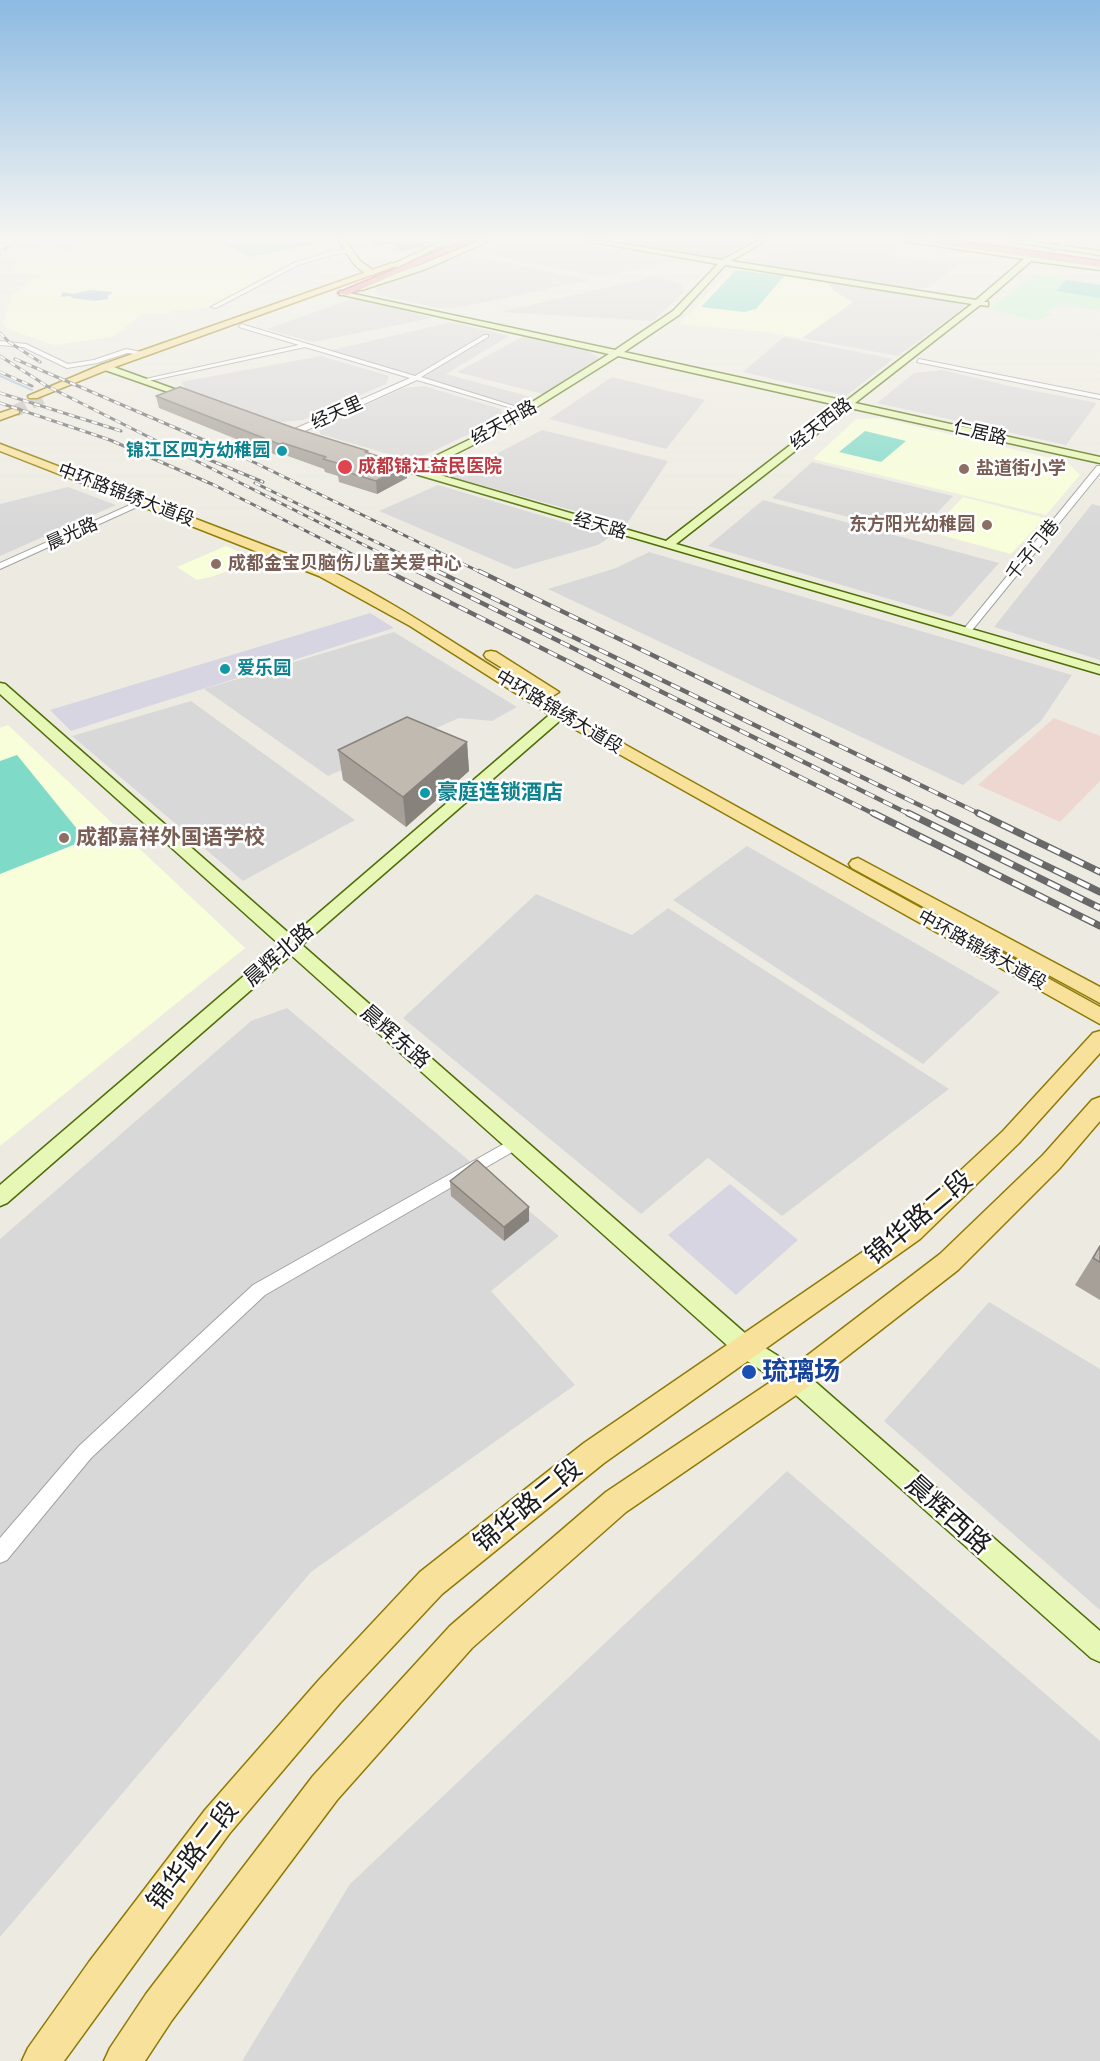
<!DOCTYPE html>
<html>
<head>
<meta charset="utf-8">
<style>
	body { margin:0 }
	canvas { display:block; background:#edebe1 }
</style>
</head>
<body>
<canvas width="1100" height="2061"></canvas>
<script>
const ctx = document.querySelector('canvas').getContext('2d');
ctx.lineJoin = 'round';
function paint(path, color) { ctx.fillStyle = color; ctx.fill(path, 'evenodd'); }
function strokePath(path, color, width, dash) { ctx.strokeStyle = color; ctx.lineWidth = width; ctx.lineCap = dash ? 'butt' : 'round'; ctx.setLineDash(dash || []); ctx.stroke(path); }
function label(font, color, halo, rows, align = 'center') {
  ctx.font = font + ' Mulish,"Noto Sans SC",sans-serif'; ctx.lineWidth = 5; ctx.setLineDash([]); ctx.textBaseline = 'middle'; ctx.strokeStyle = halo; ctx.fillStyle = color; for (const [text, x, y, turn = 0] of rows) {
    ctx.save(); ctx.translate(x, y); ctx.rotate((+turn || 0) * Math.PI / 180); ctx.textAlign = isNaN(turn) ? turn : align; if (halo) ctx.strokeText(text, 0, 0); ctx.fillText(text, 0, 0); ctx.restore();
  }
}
const residential = new Path2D(`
	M494,241H569L681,260L602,277L470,251Z
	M812,243L957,265L928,288H901L738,262Z
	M464,254L590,280L461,307L438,308L379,295L376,288Z
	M657,276L683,285V293L653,321L500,312Z
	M827,281L960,303L965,307L898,356L802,338L853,302L834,291Z
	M355,298L432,318L313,342L267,329Z
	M451,322L509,336L446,374L531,397L517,407L328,351Z
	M526,335L585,349L599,358L547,395L457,372Z
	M784,337L893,359L846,396L743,372Z
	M321,356L389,376L386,384L303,420L281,422L186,390L181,382Z
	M942,370L1014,387L1097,403L1066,445L877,403L914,373Z
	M612,377L705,400L666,449L549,419Z
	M424,386L501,409L503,418L412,461L320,434L319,426L404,388Z
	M542,430L668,461L626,525L452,477Z
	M812,462L953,496L917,534L772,498Z
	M438,485L611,536L598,545L515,569L379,511Z
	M68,487L116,505L0,556V504Z
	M763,500L999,563L951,617L708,546Z
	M1092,504L1100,506V660L994,627Z
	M649,552L1072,675L1041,721L963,785L548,589L616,568Z
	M394,632L517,707L492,721L459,718L328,776L204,689Z
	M191,701L355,820L243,881L72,736Z
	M747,846L1000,992L923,1064L673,900Z
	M536,894L632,935L668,908L949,1089L782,1216L708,1158L641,1214L403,1018Z
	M287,1008L559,1236L491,1291L575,1385L311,1572L0,1937V1239L251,1021Z
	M989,1302L1100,1369V1610L884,1421Z
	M787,1471L1100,1741V2061H242L350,1884Z`);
const commercial = new Path2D(`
	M1054,718L1100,736V781L1060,822L978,785Z`);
const education = new Path2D(`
	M76,241H339L342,244L287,264L209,307L171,311L167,314H142L113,337L53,345L6,328L3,323L12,296L27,282L46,276L12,271L24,252Z
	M739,267L827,281L834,291L853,302L802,338L766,332L679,324L732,268Z
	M881,418L1067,462L1080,475L1046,515L813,459L856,419Z
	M963,497L1045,518L1011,554L930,532Z
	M226,546L256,560L214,576L197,580L177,567Z
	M8,725L245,948L0,1146V728Z`);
const construction = new Path2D(`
	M607,241H750L718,260Z`);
const park = new Path2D(`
	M1034,274L1100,284V311L1060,304L1044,312L1052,314L1037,321L990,309Z`);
const pitch = new Path2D(`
	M219,241H312L313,245L249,257Z
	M736,270L784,276L756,309L744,312L701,307Z
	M1066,280L1100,285V298L1056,291Z
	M865,431L906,441L881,462L839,452Z
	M17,755L86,840L0,874V761Z`);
const parking = new Path2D(`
	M332,258H344L348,265L336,266L273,288L261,285L300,265Z`);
const plaza = new Path2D(`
	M370,613L394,628L71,731L50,710Z
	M730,1184L798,1240L736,1295L668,1235Z`);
const water = new Path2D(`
	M90,290L113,292L108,296V299L96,301L72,298L70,296L60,297L63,292L73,294Z`);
const stream = new Path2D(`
	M0,376L32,390`);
const primaryTunnel = new Path2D(`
	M15,411L42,398`);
const street = new Path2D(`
	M80,241H88L63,250L60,248Z
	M1068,241H1093L1069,244L1056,250L1053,248Z
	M350,249L352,252L332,255L298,265L216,308L211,307L294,263L332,251Z
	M241,324L415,376L484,335H488V337L421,377L530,411L525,412L417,380L296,435H290V431L410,378L305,347L144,382L141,380L299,345L239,327Z
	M0,341L26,344L68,364L94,360L126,349L146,353L143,355L127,353L97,363L67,368L23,347L0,345Z
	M919,359L1100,395V399L917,362Z
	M1097,466H1100V473L969,634H963V630Z
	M141,500L148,502L0,569V563Z
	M516,1137L521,1139L523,1143L521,1147L265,1295L91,1458L7,1560L0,1563V1538L79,1446L253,1285Z`);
const secondary = new Path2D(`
	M339,241H346L360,261L374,271V275C357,275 347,253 339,241Z
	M442,241H451L398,267L391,265Z
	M480,241H489L426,269L362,290L355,288L420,265Z
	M587,241H604L722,260L757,241H765L731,261L976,300L1024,259L904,241H923L1100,266V270L1031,261L984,302H988V306L980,305L855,403L1100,457V463L850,408L676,544L1100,666V674L381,464L380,462L385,459L413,467L481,434L609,354L343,295H340V291L615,350L673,311L718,264ZM725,265L972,304L846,401L624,352L679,315ZM618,356L841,406L666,541L423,470L487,438Z
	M1008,241H1027L1100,251V255Z
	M102,365H108L199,398L191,400L102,369Z
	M0,683L5,684L292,936L554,711H564L566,714L564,717L302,945L754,1341L804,1372L1100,1631V1662L1091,1658L788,1388L738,1355L291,955L7,1203L0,1206V1185L280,945L0,694Z`);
const primary = new Path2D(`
	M392,263L399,265L109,369L37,398H29L28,396L101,365Z
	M15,408L19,409V413L0,420V413Z
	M0,444L329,570C412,611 486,666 567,712C744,812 922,908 1100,1007V1024L553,717L410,626L319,576L0,451Z
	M491,651L496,652L559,692L551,697L546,695L486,658L484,655L486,652Z
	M858,858L1100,987V1003L852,868L849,864L852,860Z
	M1100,1031V1053L1019,1143L920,1239L604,1463L442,1594L340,1703L229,1834L64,2061H22L28,2048L89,1962L205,1810L318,1681L420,1572L584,1443L902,1225L1003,1131L1093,1033Z
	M1100,1097V1121L1059,1169L958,1270L805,1389L626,1512L472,1648L337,1800L172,2020L145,2061H104L110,2048L146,1994L313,1776L450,1626L606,1492L787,1371L940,1254L1043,1155L1092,1100Z`);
const highway = new Path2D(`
	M462,241H474L347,295L338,293Z
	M936,241H960L1100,261V267L940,244Z`);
const railFar2 = new Path2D(`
	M0,254L14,241
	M0,333L9,342L40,362
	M0,356L47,386L420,573
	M15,359L241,456L482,573
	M0,372L32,386
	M0,393L121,431
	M0,403L110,440L214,485L390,573
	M205,458L263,482
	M255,483L440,573`);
const railFar1 = new Path2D(`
	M387,571L876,815
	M417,571L911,815
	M437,571L940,815
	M479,571L982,815`);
const rail = new Path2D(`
	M873,813L1100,926
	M908,813L1100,908
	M937,813L1100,892
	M978,813L1100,872`);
const wall = new Path2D(`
	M371,241H435V242L424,243V247L400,251L393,245L376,246Z
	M156,396L294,428L368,453L406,465L407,478L377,494L339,482L338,476L325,472L324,469L285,455L281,457L159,408Z
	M467,742L469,771L406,827L343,780L338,750Z
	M450,1181L529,1207V1221L504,1241L451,1196Z
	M1100,1245V1300L1075,1285Z`);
const shadedWall = new Path2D(`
	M400,241H435V242L424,243V247L400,251Z
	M283,443L285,455L281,457L279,444Z
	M406,465L407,478L377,494L376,481Z
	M467,742L469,771L406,827L403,797Z
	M529,1207V1221L504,1241V1227Z`);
const building = new Path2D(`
	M180,387L294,428L368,451L365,452L406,465L376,481L337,469L344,465L323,459L326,457L283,443L279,444L156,396Z
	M407,717L467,742L403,797L338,750Z
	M477,1160L529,1207L504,1227L450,1181Z
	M1100,1246V1262L1093,1258Z`);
const markers = [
	[282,451,6,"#0f9aa8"],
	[345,467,8,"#e0444e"],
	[964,469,6,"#8d6e63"],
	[987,525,6,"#8d6e63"],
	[216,564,6,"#8d6e63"],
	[225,669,6,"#0f9aa8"],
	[425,793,6,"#0f9aa8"],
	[64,838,6,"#8d6e63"],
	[749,1372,8,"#1a4fb4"]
];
const farStreetnames = [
	["经天里",337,413,-24],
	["经天中路",504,423,-29],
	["经天西路",821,424,-38],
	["仁居路",980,433,13],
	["中环路锦绣大道段",126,495,21],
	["经天路",600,526,16],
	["晨光路",72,534,-24],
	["千子门巷",1033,550,-51],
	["中环路锦绣大道段",559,712,31],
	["中环路锦绣大道段",982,950,29]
];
const farCulturenames = [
	["锦江区四方幼稚园",270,451],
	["爱乐园",237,669,"left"]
];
const farHealthnames = [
	["成都锦江益民医院",358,467]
];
const farEducationnames = [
	["盐道街小学",976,469],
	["东方阳光幼稚园",975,525,"right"],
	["成都金宝贝脑伤儿童关爱中心",228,564]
];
const cultureNames = [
	["豪庭连锁酒店",437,793]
];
const educationNames = [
	["成都嘉祥外国语学校",76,838]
];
const streetNames = [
	["晨辉北路",279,955,-41],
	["晨辉东路",395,1037,41]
];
const nearStreetnames = [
	["锦华路二段",919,1218,-40],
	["锦华路二段",528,1506,-39],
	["晨辉西路",948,1515,42],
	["锦华路二段",193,1856,-52]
];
const nearTransitnames = [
	["琉璃场",762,1372]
];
paint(residential, '#d9d8d8');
paint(commercial, '#eed7d0');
paint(education, '#f7fed9');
paint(construction, '#bdc1ad');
paint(park, '#bef7cd');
paint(pitch, '#80dac8');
paint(parking, '#e7e7e7');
paint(plaza, '#d8d5e2');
paint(water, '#a2c3d9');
strokePath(stream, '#a2c3d9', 2);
strokePath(primaryTunnel, '#c3c1b9', 12, [12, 6]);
strokePath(street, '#a2a2a2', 2);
strokePath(secondary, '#4f6d08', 3);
strokePath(primary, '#8e7a05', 3);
strokePath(highway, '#d02943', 3);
paint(street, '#fff');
paint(secondary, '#e7f7b5');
paint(primary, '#f8e19a');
paint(highway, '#e38a8a');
strokePath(railFar2, '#696969', 3);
strokePath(railFar1, '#696969', 4.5);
strokePath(rail, '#696969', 7);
strokePath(railFar2, '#fff', 2, [6]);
strokePath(railFar1, '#fff', 3, [10]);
strokePath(rail, '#fff', 4.5, [13]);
paint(wall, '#a6a098');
paint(shadedWall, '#87827c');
paint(building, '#c1bab1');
strokePath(building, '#87827c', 1.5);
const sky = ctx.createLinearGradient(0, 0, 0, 530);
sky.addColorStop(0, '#8cbae2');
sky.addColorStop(0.45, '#f7f6f2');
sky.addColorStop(1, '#f7f6f200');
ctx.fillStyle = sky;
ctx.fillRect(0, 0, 1100, 530);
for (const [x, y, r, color] of markers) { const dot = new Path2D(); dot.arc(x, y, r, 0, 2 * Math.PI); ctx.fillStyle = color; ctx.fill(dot); strokePath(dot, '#fff', 2); }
label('18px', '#1b1b1b', '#fff', farStreetnames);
label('bold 18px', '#0d838f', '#fff', farCulturenames, 'right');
label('bold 18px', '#be3a42', '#fff', farHealthnames, 'left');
label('bold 18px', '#785e54', '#fff', farEducationnames, 'left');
label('bold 21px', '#0d838f', '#fff', cultureNames, 'left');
label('bold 21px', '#785e54', '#fff', educationNames, 'left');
label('21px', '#1b1b1b', '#fff', streetNames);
label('26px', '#1b1b1b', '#fff', nearStreetnames);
label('bold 26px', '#164399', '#fff', nearTransitnames, 'left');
</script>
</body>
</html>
